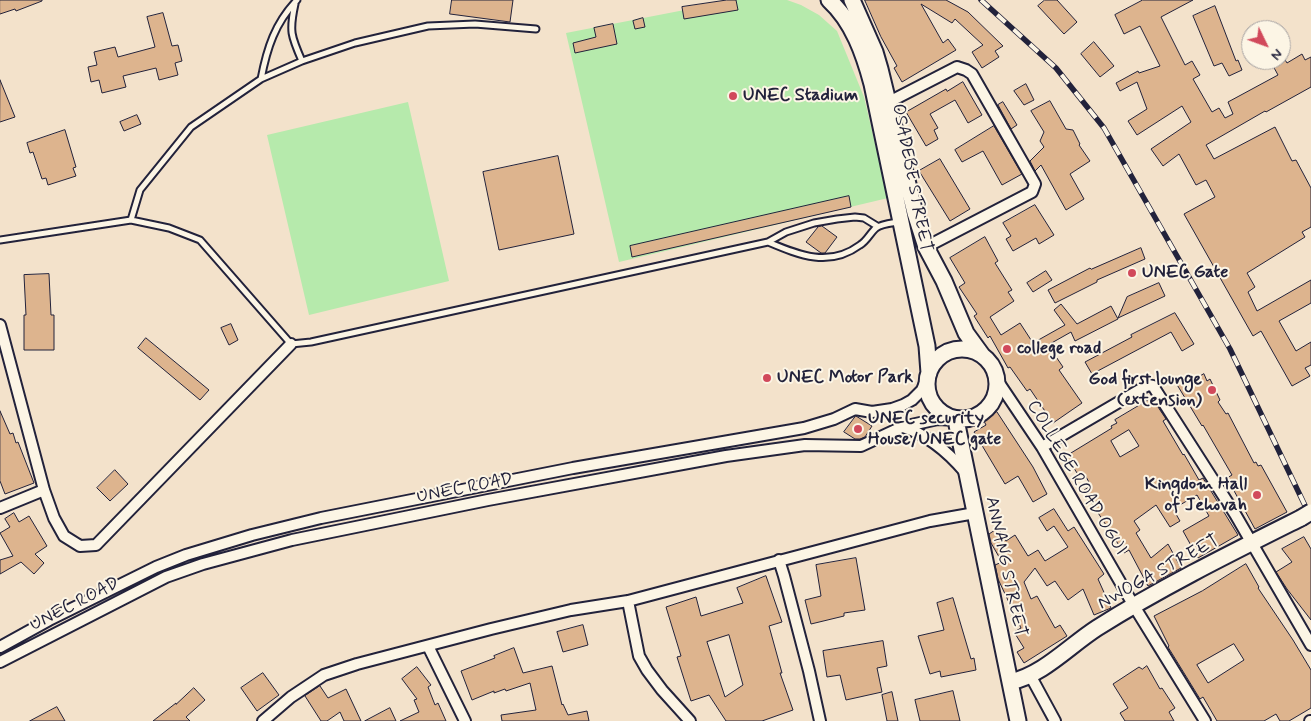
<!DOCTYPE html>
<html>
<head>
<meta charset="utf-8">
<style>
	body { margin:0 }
	#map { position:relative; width:1311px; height:721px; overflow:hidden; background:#f3e2cb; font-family:Mynerve,sans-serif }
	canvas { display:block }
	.north { position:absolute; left:1241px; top:20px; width:50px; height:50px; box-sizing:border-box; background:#fcf5e5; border:1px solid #a5a1a1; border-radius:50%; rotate:132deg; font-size:14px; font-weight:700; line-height:20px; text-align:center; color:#22223b }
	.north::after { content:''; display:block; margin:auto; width:18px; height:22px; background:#d1495b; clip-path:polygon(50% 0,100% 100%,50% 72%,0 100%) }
</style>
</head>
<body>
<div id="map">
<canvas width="1311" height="721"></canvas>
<div class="north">N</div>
</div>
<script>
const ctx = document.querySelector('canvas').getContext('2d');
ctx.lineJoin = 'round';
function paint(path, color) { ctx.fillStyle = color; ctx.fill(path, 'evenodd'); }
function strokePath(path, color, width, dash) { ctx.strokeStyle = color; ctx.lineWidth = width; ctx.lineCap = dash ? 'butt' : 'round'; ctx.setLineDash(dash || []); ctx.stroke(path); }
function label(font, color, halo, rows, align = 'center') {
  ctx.font = font + ' Mynerve,sans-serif'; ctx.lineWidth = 4; ctx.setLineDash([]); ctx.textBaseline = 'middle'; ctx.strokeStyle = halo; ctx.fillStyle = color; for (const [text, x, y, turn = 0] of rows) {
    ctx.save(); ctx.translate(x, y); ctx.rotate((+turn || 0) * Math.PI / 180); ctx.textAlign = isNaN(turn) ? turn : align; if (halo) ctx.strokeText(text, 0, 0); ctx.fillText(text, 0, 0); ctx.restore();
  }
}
const green = new Path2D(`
	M736,0H787L801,5L819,15L837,31L864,97L888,198L619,262L566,33Z
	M408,102L449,281L309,315L267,135Z`);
const building = new Path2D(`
	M0,0H42V1L16,11L15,9L0,14Z
	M452,0H513L510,22L450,14Z
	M727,0H736L738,10L684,19L682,7Z
	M865,0H946L968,12L1003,46L995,51L999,57L982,68L972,52L983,45L955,19L952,23L921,4L943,43L948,39L956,50L902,82L894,68L897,66L881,37Z
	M1045,0H1057L1077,22L1064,34L1038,6Z
	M1143,0H1193L1161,17L1185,65L1192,61L1200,75L1193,79L1212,112L1219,108L1225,118L1233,114L1228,102L1278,75L1272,64L1284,58L1287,63L1302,54L1305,60L1311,57V87L1266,112L1265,111L1206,145L1214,159L1275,127L1292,161L1296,160L1311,188V227L1302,232L1305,237L1247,273L1255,287L1248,292L1257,311L1311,280V303L1279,321L1296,351L1311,342V365L1305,368L1310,376L1292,386L1261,331L1253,336L1184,214L1215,197L1206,180L1196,185L1179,154L1163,166L1151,149L1191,122L1182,106L1137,135L1128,121L1147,109L1137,82L1120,91L1116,83L1138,71L1139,73L1160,66L1140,26L1124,34L1115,15Z
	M1215,6L1236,61L1238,60L1242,70L1229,76L1222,63L1214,66L1193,16Z
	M163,13L172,46L178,45L182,61L175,63L178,75L159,80L156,68L123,76L126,87L102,93L99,80L91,82L88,67L97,65L94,52L115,47L118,57L155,47L147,17Z
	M643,18L645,27L635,29L633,21Z
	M613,24L617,44L575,53L573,43L596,37L594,28Z
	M1094,42L1114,66L1100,77L1081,54Z
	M0,80L15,117L0,122Z
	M963,82L982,115L968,123L955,100L930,114L938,128L934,130L938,139L926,146L906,112L946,89L947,91Z
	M1026,84L1034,100L1024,105L1014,91Z
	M1050,101L1066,129L1073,130L1080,144L1079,145L1090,161L1070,174L1084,199L1066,210L1041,165L1035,171L1030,161L1044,147L1040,141L1044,132L1031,111Z
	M1003,102L1017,125L1011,129L998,105Z
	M137,115L141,124L124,131L120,122Z
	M994,126L1022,174L1002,185L983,151L962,162L955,150Z
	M65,130L76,167L73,168L76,176L48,185L46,178L42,179L33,152L30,153L27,143Z
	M558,156L574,234L499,250L483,172Z
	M940,159L970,209L950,221L919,171Z
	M849,196L851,207L632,257L630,246Z
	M1035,205L1054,235L1039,244L1036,238L1013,251L1006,239L1011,236L1003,223Z
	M822,226L837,237L825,253H821L806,242L818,227Z
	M985,237L998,261L995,263L1012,290L1008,292L1014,301L990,317L1001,335L1020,323L1033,343L1065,325L1054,310L1061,304L1077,324L1111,306L1118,319L1075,341L1071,332L1048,345L1063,367L1059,370L1082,403L1053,423L1030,389L1027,391L1010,367L1008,368L990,336L988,338L974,316L977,314L959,287L965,283L950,258Z
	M1141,248L1145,259L1097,280V282L1055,303L1048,290L1090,268L1091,269Z
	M1046,271L1052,280L1033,292L1027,283Z
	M49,274L51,315H54V350H24V315H26L24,275Z
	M1159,283L1165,296L1118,318L1127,297Z
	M1175,313L1194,344L1182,351L1171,332L1092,374L1085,362L1132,337L1131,335Z
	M231,324L238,340L229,345L221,328Z
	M146,338L209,390L200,400L138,348Z
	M1204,374L1207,381L1210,379L1220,400L1218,402L1226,414L1228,413L1254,463L1256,462L1258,466L1261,465L1287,512L1255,529L1227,478L1232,475L1203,425L1202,426L1176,383L1188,375L1191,381Z
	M1152,398L1166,419L1163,421L1183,455L1184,454L1199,480L1203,478L1238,535L1198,558L1183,531L1209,516L1197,495L1173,509L1180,521L1170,527L1156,505L1134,521L1140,530L1136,533L1151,558L1168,544L1181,568L1148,586L1129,550L1124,553L1093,505L1084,490L1091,486L1084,473L1079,476L1066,456L1112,428L1111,426L1117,423L1115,420ZM1129,430L1139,446L1120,457L1111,441Z
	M0,411L10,434L13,433L16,443L18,442L34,483L5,494L0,481Z
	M997,412L1033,467L1047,494L1033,502L1018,476L1005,484L974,432L986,425L984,421Z
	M856,416L872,426L865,437L860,439H855L844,432Z
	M115,470L128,484L110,501L97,488Z
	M1054,509L1068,531L1074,527L1104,574L1098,579L1111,608L1094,615L1083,589L1068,600L1055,581L1047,586L1035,568L1024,582L1031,599L1037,596L1055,628L1060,625L1067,636L1024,663L1017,652L1024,648L1014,632L1021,628L998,579L995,565L1002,562L991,543L989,534L998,528L1006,541L1015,535L1028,556L1038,550L1045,561L1068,547L1054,526L1047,531L1039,518Z
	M14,513L19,522L29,516L47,546L35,554L44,563L34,574L21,562L0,574V560L13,556L0,533L10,527L5,519Z
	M1304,537L1311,549V620L1287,589L1276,572L1292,562L1282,549Z
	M856,558L865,610L844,613V616L811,624L805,600L821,596L816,565Z
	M1246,564L1259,587L1258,588L1293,640L1311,670V708L1289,721H1280L1276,714L1264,721H1217L1203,697L1200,699L1168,647L1169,646L1154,616L1202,591ZM1234,644L1244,660L1208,683L1197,665Z
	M766,576L782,622L769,626L782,673H780L793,710L762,721H726L709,695L691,701L677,657L681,656L666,607L696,597L701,616L743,603L737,588ZM729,635L743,685L725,697L707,642Z
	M953,598L971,659L974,658L976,670L941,677L940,671L930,674L918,636L944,630L937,603Z
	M583,625L588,645L563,652L557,632Z
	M883,641L887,666L877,668L882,692L846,700L840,675L827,677L823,651Z
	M514,648L523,673L552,666L562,705L563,704L568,715L587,711L589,721H502L501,715L536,710L530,683L506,691L505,689L494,693V691L472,700L461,671L495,658L494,656Z
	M1147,666L1160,689L1162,688L1175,708L1169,712L1174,721H1125L1120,713L1128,708L1113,684L1139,667L1142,669Z
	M417,667L431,685L428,687L435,705L438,703L446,721H400L419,712L414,700L417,699L402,679Z
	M263,673L279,695L257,711L241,688Z
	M320,686L328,698L346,689L361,721H344L340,712L327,721H321L305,696Z
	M194,688L205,700L186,717L190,721H153L176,703V704Z
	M953,691L960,721H920L915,700Z
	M892,692L898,721H887L882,695Z
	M57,707L65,721H30Z
	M390,708L396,721H365Z`);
const lane = new Path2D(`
	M295,4C289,31 291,36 302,61
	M261,79C267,48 275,23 297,0
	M131,220L140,190L191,127L261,79L302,61L355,43L428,26L475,24L536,29
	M0,240L131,220L169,228L200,240L291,344L311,342L768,242L786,232L814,223L837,219L855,217L864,218L877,226
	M768,242C799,255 829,268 860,245C867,241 870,233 876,228C881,224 892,223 898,222`);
const street = new Path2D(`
	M889,102L957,67L966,70L972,74L1035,184L1032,192L926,247
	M0,325L44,490L54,518L64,536L80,546L96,545L291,344
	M997,380L1042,447L1134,606L1205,721
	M903,427C928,435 948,452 965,472
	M1042,447L1148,385L1153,386L1235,514L1311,645
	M0,508L44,490
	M779,560L784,576L809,671L820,721
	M628,601L639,656L647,670L662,690L690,721
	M428,646L465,721
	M0,647L49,620L156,567L186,555L252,535L321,518L573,468L804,428L834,419L855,409L872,412L892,409L903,405L912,400L922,390L929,373
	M0,662L166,577L203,564L292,540L488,500L726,456L805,445L861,446L902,427L938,419L956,420
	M1030,675L1055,721
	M263,721L291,697L324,675L357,664L491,629L571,610L628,601L930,521L975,513
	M1310,721H1311`);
const secondary = new Path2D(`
	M829,0C853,22 864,54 872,84L927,346L929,373
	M852,0L875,52L880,69L915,213L926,247L944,281L966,333L982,355
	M927 384a35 35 0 1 1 70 0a35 35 0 1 1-70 0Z
	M956,420L1018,721
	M1010,682C1043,675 1069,646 1097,628C1162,587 1233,552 1301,518`);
const rail = new Path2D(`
	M981,0L1056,68L1104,128L1230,349L1311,518`);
const secondaryBridge = new Path2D(`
	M1301,518L1311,512`);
const markers = [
	[733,96,5,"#d1495b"],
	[1132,273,5,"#d1495b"],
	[1007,349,5,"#d1495b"],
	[767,378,5,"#d1495b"],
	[1212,390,5,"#d1495b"],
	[858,429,5,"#d1495b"],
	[1257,495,5,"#d1495b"]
];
const poiNames = [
	["UNEC Stadium",743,96],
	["UNEC Gate",1142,273],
	["college road",1017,349],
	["UNEC Motor Park",777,378],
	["God first lounge",1202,380,"right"],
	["(extension)",1202,401,"right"],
	["UNEC security",868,419],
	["House/UNEC gate",868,440],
	["Kingdom Hall",1247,485,"right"],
	["of Jehovah",1247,506,"right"]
];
const streetNames = [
	["OSADEBE STREET",911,178,79],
	["COLLEGE ROAD OGUI",1076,478,59],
	["UNEC ROAD",465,489,-11],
	["ANNANG STREET",1005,567,78],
	["NWOGA STREET",1159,573,-29],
	["UNEC ROAD",75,605,-27]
];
paint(green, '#b6eaac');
paint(building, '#ddb48e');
strokePath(building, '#22223b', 1);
strokePath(lane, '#22223b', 9);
strokePath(street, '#22223b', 14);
strokePath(secondary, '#22223b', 19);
strokePath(lane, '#fcf5e5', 5);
strokePath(street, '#fcf5e5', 10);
strokePath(secondary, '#fcf5e5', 15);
strokePath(rail, '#22223b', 5.5);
strokePath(rail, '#fcf5e5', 4, [11]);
strokePath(secondaryBridge, '#22223b', 19, []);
strokePath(secondaryBridge, '#fcf5e5', 15);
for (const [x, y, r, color] of markers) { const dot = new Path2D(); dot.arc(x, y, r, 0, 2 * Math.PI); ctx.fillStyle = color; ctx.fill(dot); strokePath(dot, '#fcf5e5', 2); }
label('bold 18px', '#22223b', '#fcf5e5', poiNames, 'left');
label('18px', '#22223b', '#fcf5e5', streetNames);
</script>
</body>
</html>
